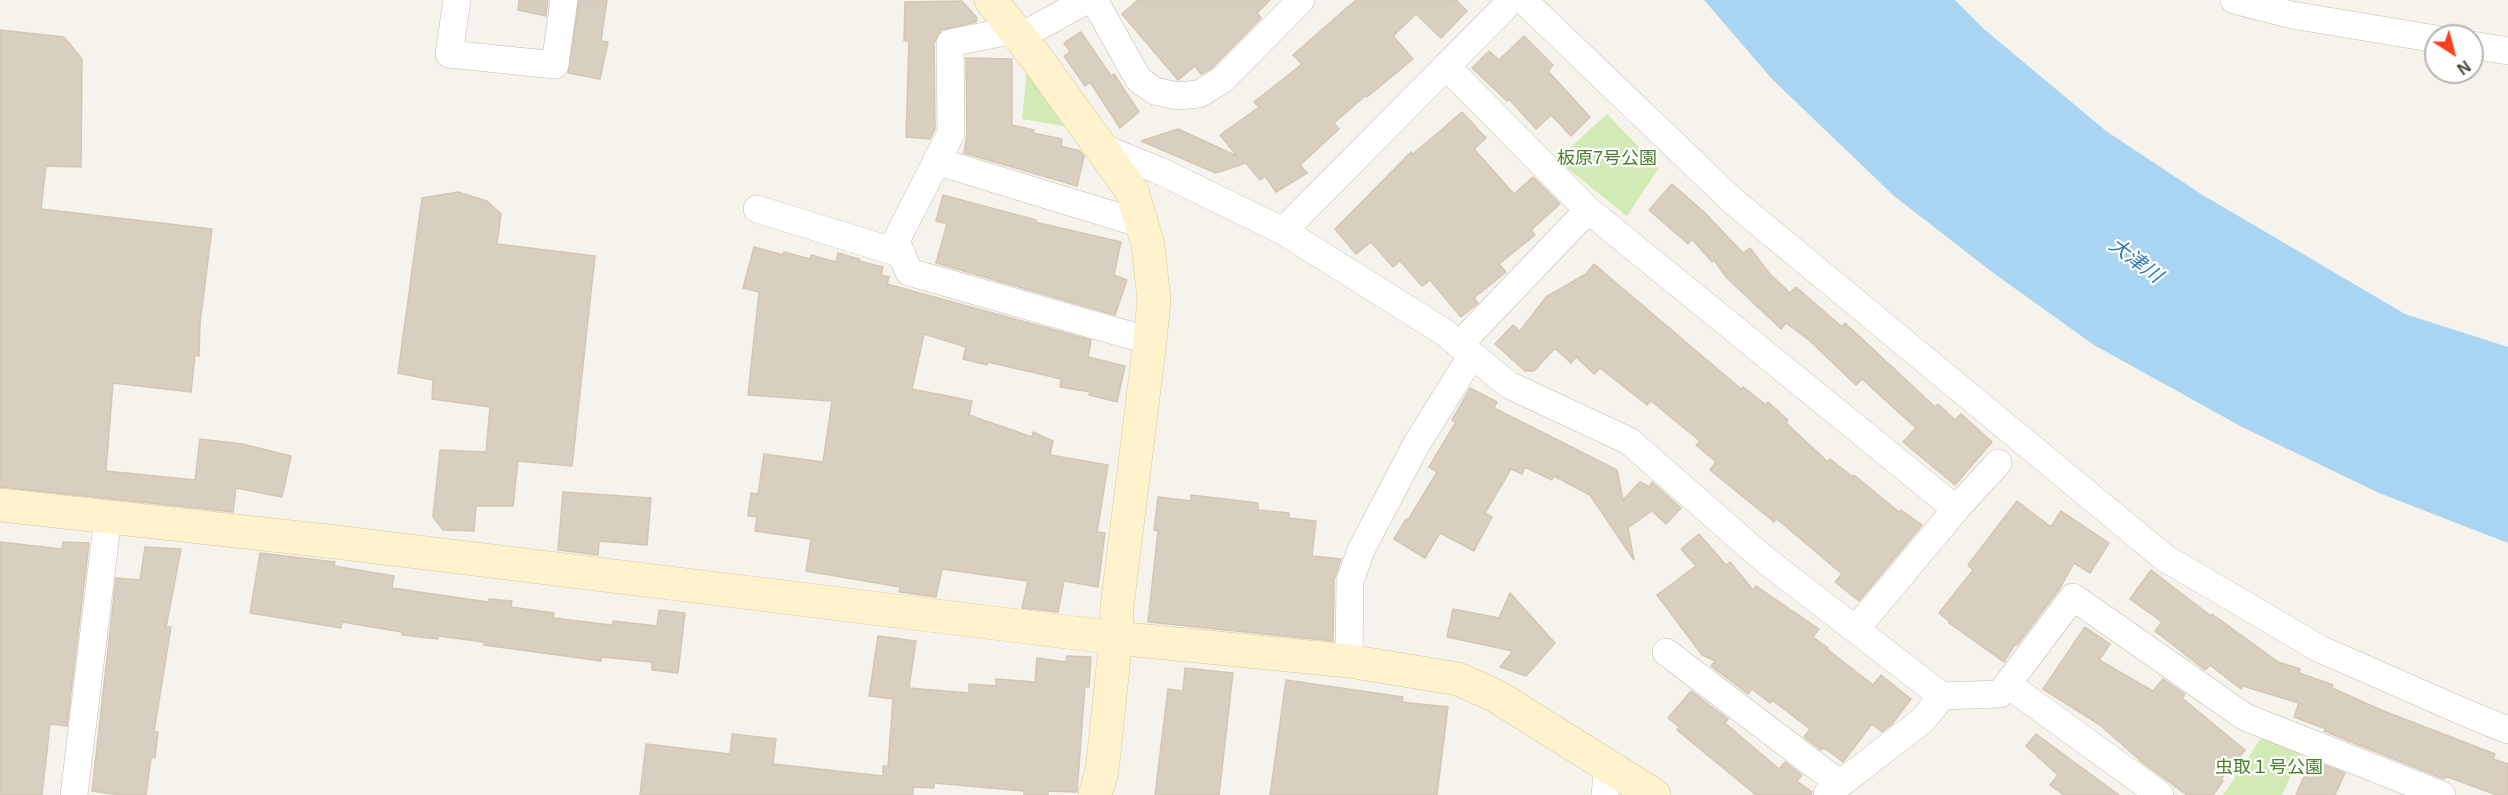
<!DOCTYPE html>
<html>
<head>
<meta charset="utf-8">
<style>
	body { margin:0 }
	#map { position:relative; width:2508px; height:795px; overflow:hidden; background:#f6f3ec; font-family:Helvetica,sans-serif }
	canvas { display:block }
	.north { position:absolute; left:2424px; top:24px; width:60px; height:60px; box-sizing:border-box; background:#fff; border:2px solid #b7b4b0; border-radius:50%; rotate:144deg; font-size:16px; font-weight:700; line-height:24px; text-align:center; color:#4b4439 }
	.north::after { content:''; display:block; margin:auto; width:21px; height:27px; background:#fc3f1d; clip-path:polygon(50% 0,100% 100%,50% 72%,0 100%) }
</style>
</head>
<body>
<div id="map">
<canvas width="2508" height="795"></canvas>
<div class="north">N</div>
</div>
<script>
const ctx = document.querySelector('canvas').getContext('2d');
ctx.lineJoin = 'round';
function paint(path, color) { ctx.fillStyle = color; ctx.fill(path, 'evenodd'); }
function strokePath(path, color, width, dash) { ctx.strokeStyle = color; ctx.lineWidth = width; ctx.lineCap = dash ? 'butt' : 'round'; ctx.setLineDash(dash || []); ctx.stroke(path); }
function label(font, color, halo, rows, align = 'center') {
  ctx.font = font + ' Helvetica,"Noto Sans JP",sans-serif'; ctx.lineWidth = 4.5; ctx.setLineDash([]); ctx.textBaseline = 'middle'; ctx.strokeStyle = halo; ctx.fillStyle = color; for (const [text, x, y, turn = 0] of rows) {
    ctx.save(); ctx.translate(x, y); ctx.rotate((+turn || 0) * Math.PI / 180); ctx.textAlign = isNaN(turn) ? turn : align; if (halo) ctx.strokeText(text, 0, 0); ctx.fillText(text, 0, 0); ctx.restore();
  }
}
const green = new Path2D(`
	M1027,68L1074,128L1022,119Z
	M1607,114L1659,168L1627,216L1557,160Z
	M2264,734L2302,752L2282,795H2223Z`);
const water = new Path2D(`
	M1704,0H1955L1984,29L2106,131L2201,194L2405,314L2508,347V543L2379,493L2242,427L2094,345L1992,272L1894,196L1772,79Z`);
const building = new Path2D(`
	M519,0H548L546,16L518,10Z
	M579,0H607L601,41L608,42L600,79L568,73Z
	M1138,0H1270L1257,13L1261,18L1212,68L1201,74L1195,66L1178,80L1122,14Z
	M1356,0H1456L1467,11L1441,38L1416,14L1393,36L1413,59L1367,97L1365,96L1334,123L1339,129L1300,165L1307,173L1276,192L1265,176L1260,180L1246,163L1216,173L1141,141L1178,129L1237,156L1220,135L1259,107L1254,102L1302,64L1293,55Z
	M962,1L977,18L976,22L941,30L934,43L935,129L930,139L906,137L909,41H904L905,2Z
	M0,30L64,37L82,59L81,167L46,166L41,209L212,229L200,323L199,356L195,355L191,392L113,383L106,471L195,480L200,439L242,444L291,456L282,497L236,488L233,512L0,487Z
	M1081,32L1111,76L1114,74L1139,112L1120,128L1090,82L1085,86L1064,56L1070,52L1064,43Z
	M1524,36L1553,65L1548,71L1590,117L1571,136L1551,115L1536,129L1509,99L1507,101L1472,68L1489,51L1499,60Z
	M966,58L1012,59V125L1034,130L1033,133L1062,139L1061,146L1080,151L1084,156L1077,186L964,153L967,133Z
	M1462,112L1486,138L1474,149L1514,194L1533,177L1560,204L1531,230L1535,235L1499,264L1506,272L1474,298L1478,303L1461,317L1430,280L1422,286L1400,261L1393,267L1371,242L1356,254L1335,229L1411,152L1413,154Z
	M1672,184L1704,212L1743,253L1750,248L1769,273L1790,293L1796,287L1842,327L1845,323L1935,407L1938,404L1955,420L1961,414L1992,442L1955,485L1903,442L1916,428L1862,379L1856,385L1810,341L1786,323L1781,329L1726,277L1714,260L1712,262L1692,239L1688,244L1649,210Z
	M458,192L487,201L501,214L497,244L595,256L572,466L518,461L513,506H476L474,531L443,530L433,517L440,450L486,452L490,407L432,399L433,380L398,373L422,198Z
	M943,195L1036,220L1035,222L1121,242L1114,275L1127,280L1115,315L936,263L947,224L936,221Z
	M754,247L783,255L784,252L810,259L811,255L836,262L838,253L859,259V261L883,267L881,275L889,277L887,284L1091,340L1088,357L1125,366L1117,402L1089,395L1090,392L1060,387L1061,379L988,362L987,365L963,359L966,347L924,334L912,389L972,401L969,415L1032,437L1033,432L1053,441L1050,455L1108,465L1097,532L1105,533L1098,587L1064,581L1058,612L1022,608L1028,581L942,569L936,597L899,592L900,587L806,571L811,539L755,531L757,517L748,516L751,493L758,494L764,454L823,462L832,401L748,395L759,292L743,288Z
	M1594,264L1741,389L1743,387L1766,405L1768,402L1788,420L1786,423L1828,462L1830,459L1853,477L1854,475L1899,512L1901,510L1922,525L1859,601L1835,582L1842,574L1777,519L1774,522L1710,470L1716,462L1696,445L1700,441L1651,401L1647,405L1600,368L1594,374L1576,357L1571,363L1555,348L1534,371H1525L1495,344L1513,325L1520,331L1546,297L1586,274Z
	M1470,388L1497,402L1494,408L1617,470L1623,500L1640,482L1650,487L1652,482L1681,508L1666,524L1652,511L1628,528L1634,560L1590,495L1554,476L1552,480L1525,467L1522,474L1511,469L1485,513L1492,517L1474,551L1440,533L1425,558L1394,539L1406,519L1408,520L1437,472L1429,467L1456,422L1452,420Z
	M563,492L651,498L647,545L599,541L598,555L558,550Z
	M1191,495L1258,503V510L1289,513V518L1316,521L1312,556L1341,559L1334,580L1333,641L1148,622L1158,531L1154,530L1158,497L1191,501Z
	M2017,501L2051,527L2061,511L2109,543L2090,573L2074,563L2060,588L2017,645L2015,644L2004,662L1949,623L1950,622L1939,613L1973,570L1968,565Z
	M1699,534L1726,565L1730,562L1753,590L1756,586L1819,629L1813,637L1828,648L1827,649L1873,685L1881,675L1911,699L1892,724L1882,732L1872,724L1843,762L1823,747L1821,750L1804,737L1810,729L1772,700L1770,703L1752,689L1748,694L1711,666L1715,661L1702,655L1657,595L1696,566L1681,549Z
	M0,542L62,549L63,542L89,543L67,726L50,724L42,795H0Z
	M145,547L181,549L166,627H171L154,732H158L155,758L151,757L146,795H121L92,791L116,578L140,580Z
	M260,553L335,562L334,566L394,576L392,588L488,602L489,599L512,601L511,607L554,613L553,618L612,625L613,621L657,626L659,610L685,613L678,673L652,670V662L602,657L601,661L484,645V642L438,636V639L402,635V632L342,622L341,628L250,613Z
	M2151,570L2211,616L2212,614L2278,662L2300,669L2299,673L2333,685L2332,688L2381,710L2495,754L2493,759L2508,764V795H2497L2445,776L2444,779L2324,731L2326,729L2294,717L2299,703L2243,686L2241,689L2210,665L2205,670L2155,631L2162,622L2130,599Z
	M1510,593L1555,643L1526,676L1500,667L1513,651L1447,637L1453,609L1499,618Z
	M2085,627L2110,644L2099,660L2153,691L2163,679L2185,694L2182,698L2245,750L2221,779L2223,781L2213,795H2187L2143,763L2100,725L2043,689Z
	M878,636L916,641L909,688L969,693V684L996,686V679L1035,682L1037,658L1066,662L1067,656L1091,657L1089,687H1085L1077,792L1048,791V795H1024V791L934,783V788L913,787V795H640L646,744L730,754L732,734L776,739L773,764L883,776V766H888L893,699L869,696Z
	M1185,668L1233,673L1219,795H1155L1168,689L1183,691Z
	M1286,680L1403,697L1402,702L1448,707L1437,795H1270Z
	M1691,691L1728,719L1725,723L1779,769L1785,762L1802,775L1797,781L1812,792L1811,795H1756L1677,730L1679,727L1668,718Z
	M2036,734L2119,795H2064L2050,785L2058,775L2026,746Z
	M2311,760L2345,773L2335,795H2296Z`);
const street = new Path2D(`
	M457,0L449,54L555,65L564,0
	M1094,0L1139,80L1155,91L1177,96L1199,94L1222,80L1301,0
	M1523,0L1734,202L2165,558L2320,649L2473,716L2508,730
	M2234,0L2292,15L2436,39
	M1014,30L950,43L951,133L896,241L909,272L1150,341
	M1020,37L1087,0
	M2472,45L2508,51
	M1446,66L1588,210L1956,509
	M1103,148L1158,170L1283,231L1444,332L1509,385L1629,441L1764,559L1942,696L2000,694L2073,597L2245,717L2442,795
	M936,161L1142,224
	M757,209L902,254
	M1283,231L1504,8
	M1459,345L1588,210
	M1856,629L1956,509L1998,463
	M1666,652L1840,784
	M1349,661L1350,581L1361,550L1416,445L1472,355
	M2007,684L2160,795
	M1827,794L1923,720L1942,696
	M74,795L108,517
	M1605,795L1608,766`);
const secondary = new Path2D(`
	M991,0L1040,63L1132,191L1148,245L1154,300L1150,341L1117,607L1116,638L1102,771L1095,795
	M0,505L345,543L1116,638L1349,661L1458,679L1496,696L1654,795`);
const parkNames = [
	["板原7号公園",1607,159],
	["虫取１号公園",2269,768]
];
const waterNames = [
	["大津川",2135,261,37]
];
paint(green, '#d2eab5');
paint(water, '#a9d4f2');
paint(building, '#d8cfc1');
strokePath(building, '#d3c7b4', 1.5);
strokePath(street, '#c2bbae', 28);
strokePath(secondary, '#d6c79b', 34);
strokePath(street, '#fff', 27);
strokePath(secondary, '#fff3cd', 33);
label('18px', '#4a7f2a', '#fff', parkNames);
label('italic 20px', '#2e7ab2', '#fff', waterNames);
</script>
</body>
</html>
